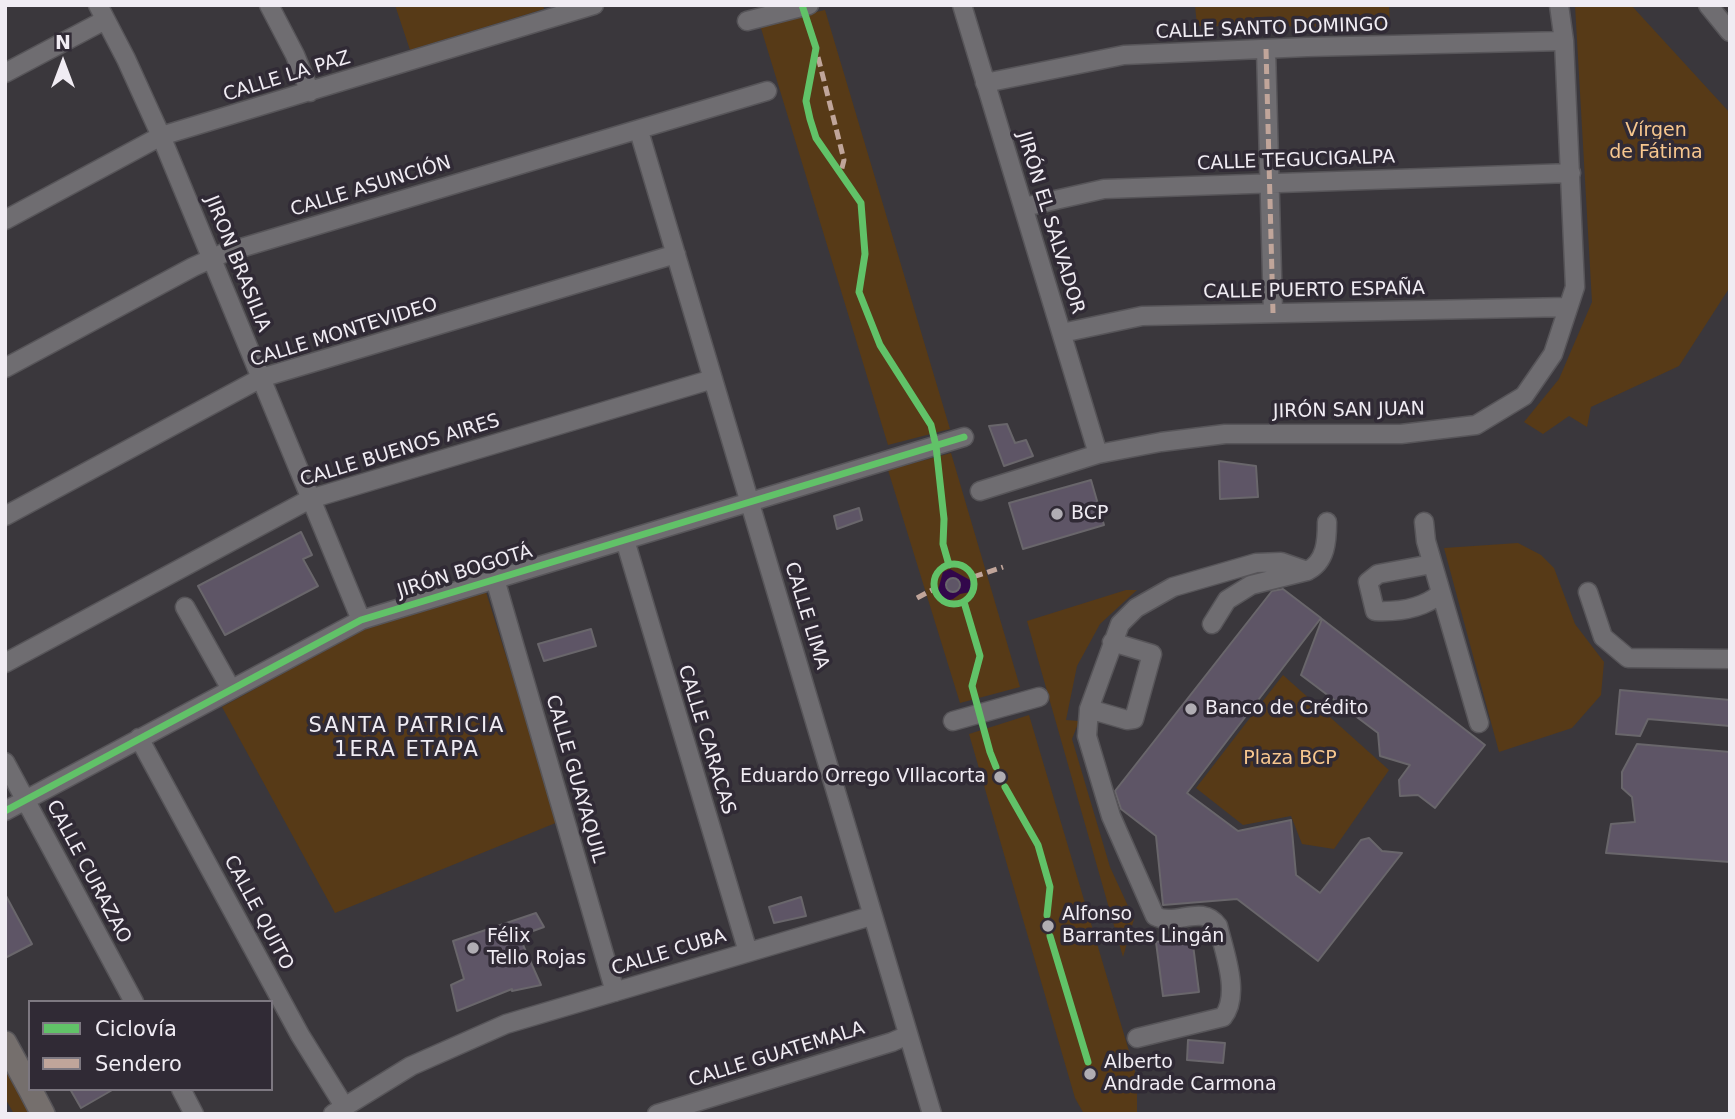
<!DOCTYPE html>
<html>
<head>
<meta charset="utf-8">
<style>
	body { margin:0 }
	#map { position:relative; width:1735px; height:1119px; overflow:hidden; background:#3a373c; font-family:"DejaVu Sans",sans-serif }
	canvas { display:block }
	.frame { position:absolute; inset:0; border:7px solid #f0ecf3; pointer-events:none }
	.legend { position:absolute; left:28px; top:1000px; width:245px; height:91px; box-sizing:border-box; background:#302a35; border:2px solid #7d7881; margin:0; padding:9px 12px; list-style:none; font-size:21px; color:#f0ecf3 }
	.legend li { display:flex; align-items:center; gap:14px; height:35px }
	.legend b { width:35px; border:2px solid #7d7881 }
	.north { position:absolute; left:28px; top:28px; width:70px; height:70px; -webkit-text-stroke:5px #302a35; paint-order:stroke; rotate:0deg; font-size:19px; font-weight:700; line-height:28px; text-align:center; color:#f0ecf3 }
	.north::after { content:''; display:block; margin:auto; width:24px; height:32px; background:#f0ecf3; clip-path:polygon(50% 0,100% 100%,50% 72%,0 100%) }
</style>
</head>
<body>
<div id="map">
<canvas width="1735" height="1119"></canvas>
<div class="frame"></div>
<ul class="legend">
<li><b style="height:9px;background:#61c268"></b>Ciclovía</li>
<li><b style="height:9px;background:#c0a59a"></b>Sendero</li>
</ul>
<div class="north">N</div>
</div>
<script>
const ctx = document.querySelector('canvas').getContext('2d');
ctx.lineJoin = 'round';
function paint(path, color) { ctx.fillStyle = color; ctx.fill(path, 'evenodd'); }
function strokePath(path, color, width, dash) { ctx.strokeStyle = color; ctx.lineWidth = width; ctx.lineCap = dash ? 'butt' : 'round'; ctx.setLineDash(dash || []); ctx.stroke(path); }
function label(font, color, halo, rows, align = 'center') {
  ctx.font = font + ' "DejaVu Sans",sans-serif'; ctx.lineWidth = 7; ctx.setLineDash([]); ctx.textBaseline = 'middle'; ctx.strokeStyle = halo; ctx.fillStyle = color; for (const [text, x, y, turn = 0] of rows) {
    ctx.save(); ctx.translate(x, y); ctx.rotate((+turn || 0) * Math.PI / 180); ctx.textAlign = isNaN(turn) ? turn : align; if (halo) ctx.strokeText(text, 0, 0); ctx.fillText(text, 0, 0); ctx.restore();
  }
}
const green = new Path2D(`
	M395,5H543L544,9L410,50Z
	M1195,5H1389L1390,27L1197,26Z
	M1575,5H1631L1730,113V287L1679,366L1591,407L1587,427L1569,416L1543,434L1524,422L1559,379L1592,302Z
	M825,10L950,429L888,445L760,25Z
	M951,453L1020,687L960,703L888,470Z
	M1518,543L1541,555L1554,568L1575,624L1604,662L1601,695L1572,728L1499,752L1444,548Z
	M1126,590H1137L1100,624L1077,666L1066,720L1079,721L1072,739L1110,867L1134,919L1123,957L1027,621Z
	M486,592L558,822L335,913L222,707L366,628Z
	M1283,675L1389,770L1334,849L1302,844L1291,816L1243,825L1196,788Z
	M1029,715L1137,1078V1114H1084L1075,1098L969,734Z
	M5,1057L37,1114H14L5,1098Z`);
const water = new Path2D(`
	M950,569L970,580L974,587L970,592L960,594L953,599L946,601L939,597L938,590L943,572Z`);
const building = new Path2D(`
	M1007,424L1015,443L1026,440L1033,456L1004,466L989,426Z
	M1219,461L1256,466L1258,497L1220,499Z
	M1091,480L1104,525L1023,549L1009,503Z
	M859,508L862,520L837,529L834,516Z
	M301,532L312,555L303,559L318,586L225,635L198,586Z
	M946 585a7 7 0 1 1 14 0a7 7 0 1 1-14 0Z
	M1283,589L1321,618L1187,793L1238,831L1291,820L1296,875L1320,893L1361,840L1369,838L1382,851L1402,853L1318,961L1237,899L1163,905L1156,836L1121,809L1115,791L1272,591Z
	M1322,619L1485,745L1435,808L1418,795L1400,796L1399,780L1410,765L1380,756L1378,733L1301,675Z
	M591,629L596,646L544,661L538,644Z
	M1620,690L1730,700V726L1648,719L1640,736L1616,734Z
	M1637,744L1730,752V862L1606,853L1611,824L1635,822L1632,797L1622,788V772Z
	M5,894L32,944L5,958Z
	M801,897L806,916L774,923L769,907Z
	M536,913L544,927L519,936L541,985L512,991V989L457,1011L451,985L464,979L453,941Z
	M1192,937L1199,992L1163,996L1156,942Z
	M1188,1040L1225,1043L1223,1063L1187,1060Z
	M70,1089H114L81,1108Z`);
const minor = new Path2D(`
	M98,5L126,59L161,136L361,620
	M269,5L295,55L310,92
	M962,5L1098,454
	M1708,5L1730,32
	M747,21L809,5
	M1266,49L1273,313
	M5,73L105,20
	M985,83L1124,55L1307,47L1564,41
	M639,131L932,1114
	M1024,207L1104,189L1571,173
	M5,220L161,136L594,5
	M1062,333L1142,316L1568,307
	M5,368L193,267L224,253L767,91
	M980,491L1098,454L1161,442L1225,434H1401L1476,425L1524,396L1553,354L1575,287L1564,41L1559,5
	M5,516L261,378L676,254
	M1424,522L1426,541L1479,723
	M625,540L748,952
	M1432,564L1378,574L1368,582L1375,611C1397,612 1422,609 1440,594
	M495,579L615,992
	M1588,592L1603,637L1628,658L1730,659
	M185,607L231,689
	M1212,624L1227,600L1251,585L1307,571
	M5,663L310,499L713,379
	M1089,709L1127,720L1134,719L1152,654L1112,642
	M953,721L1039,697
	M139,738L300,1035L344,1106
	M5,762L134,1002
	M5,811L361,620L964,437
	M1137,1038L1223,1017C1241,995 1224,951 1218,926C1202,903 1176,927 1155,916L1111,816L1087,736L1089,709L1120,624L1136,608L1173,587L1256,563L1281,562L1307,571C1326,562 1327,541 1327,522
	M181,1089L194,1114
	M333,1114L411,1066L506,1024L871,916
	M657,1114L892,1042L908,1035`);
const major = new Path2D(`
	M5,1043L30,1089
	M30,1089L43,1114`);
const quiet = new Path2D(`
	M1266,49L1273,313
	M818,57L844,160L841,172
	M973,577L1003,567
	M917,598L934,589`);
const cycleway = new Path2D(`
	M802,5L816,48L806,101L810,119L816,138L861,203L865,254L859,292L880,345L931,425L936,446L944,519L943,544L949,565
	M934 584a20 20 0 1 1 40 0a20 20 0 1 1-40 0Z
	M964,602L980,656L972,686L990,752L996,767
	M1005,787L1038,845L1050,887L1047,915
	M5,811L361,620L964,437
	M1050,936L1088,1062`);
const markers = [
	[1057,514,7,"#b0adb3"],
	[1191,709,7,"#b0adb3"],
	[1000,777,7,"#b0adb3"],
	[1048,926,7,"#b0adb3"],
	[473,948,7,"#b0adb3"],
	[1090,1074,7,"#b0adb3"]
];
const streetNames = [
	["CALLE SANTO DOMINGO",1272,29,-2],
	["CALLE LA PAZ",287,77,-17],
	["CALLE TEGUCIGALPA",1296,161,-2],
	["CALLE ASUNCIÓN",371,187,-17],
	["JIRÓN EL SALVADOR",1050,223,73],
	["JIRON BRASILIA",237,264,68],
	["CALLE PUERTO ESPAÑA",1314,291,-1],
	["CALLE MONTEVIDEO",344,333,-17],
	["JIRÓN SAN JUAN",1349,411,-1],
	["CALLE BUENOS AIRES",400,451,-17],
	["JIRÓN BOGOTÁ",465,572,-17],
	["CALLE LIMA",806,616,73],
	["CALLE CARACAS",706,740,73],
	["CALLE GUAYAQUIL",575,779,74],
	["CALLE CURAZAO",88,872,62],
	["CALLE QUITO",258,913,62],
	["CALLE CUBA",669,953,-17],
	["CALLE GUATEMALA",777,1055,-17]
];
const parkNames = [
	["Vírgen",1656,131],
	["de Fátima",1656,153],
	["Plaza BCP",1290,759]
];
const poiNames = [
	["BCP",1071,514],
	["Banco de Crédito",1205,709],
	["Eduardo Orrego VIllacorta",986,777,"right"],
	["Alfonso",1062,915],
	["Barrantes Lingán",1062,937],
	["Félix",487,937],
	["Tello Rojas",487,959],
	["Alberto",1104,1063],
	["Andrade Carmona",1104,1085]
];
const neighbourhoodNames = [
	["SANTA PATRICIA",407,727],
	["1ERA ETAPA",407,751]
];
paint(green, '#573a17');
paint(water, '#32074b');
paint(building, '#5e5566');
strokePath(building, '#69666b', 2);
strokePath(minor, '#575559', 21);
strokePath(major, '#575559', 26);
strokePath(minor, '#6f6d71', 18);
strokePath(major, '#756f6d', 23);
strokePath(quiet, '#c0a59a', 5, [10, 5]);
strokePath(cycleway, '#61c268', 7);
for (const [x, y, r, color] of markers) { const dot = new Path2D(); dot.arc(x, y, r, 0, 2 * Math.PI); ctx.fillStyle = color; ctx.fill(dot); strokePath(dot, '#302a35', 2.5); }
label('19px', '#f0ecf3', '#302a35', streetNames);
label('19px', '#f7c68e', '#302a35', parkNames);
label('19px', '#f0ecf3', '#302a35', poiNames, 'left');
ctx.letterSpacing = '2px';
label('21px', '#f0ecf3', '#302a35', neighbourhoodNames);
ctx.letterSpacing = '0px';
</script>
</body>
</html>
